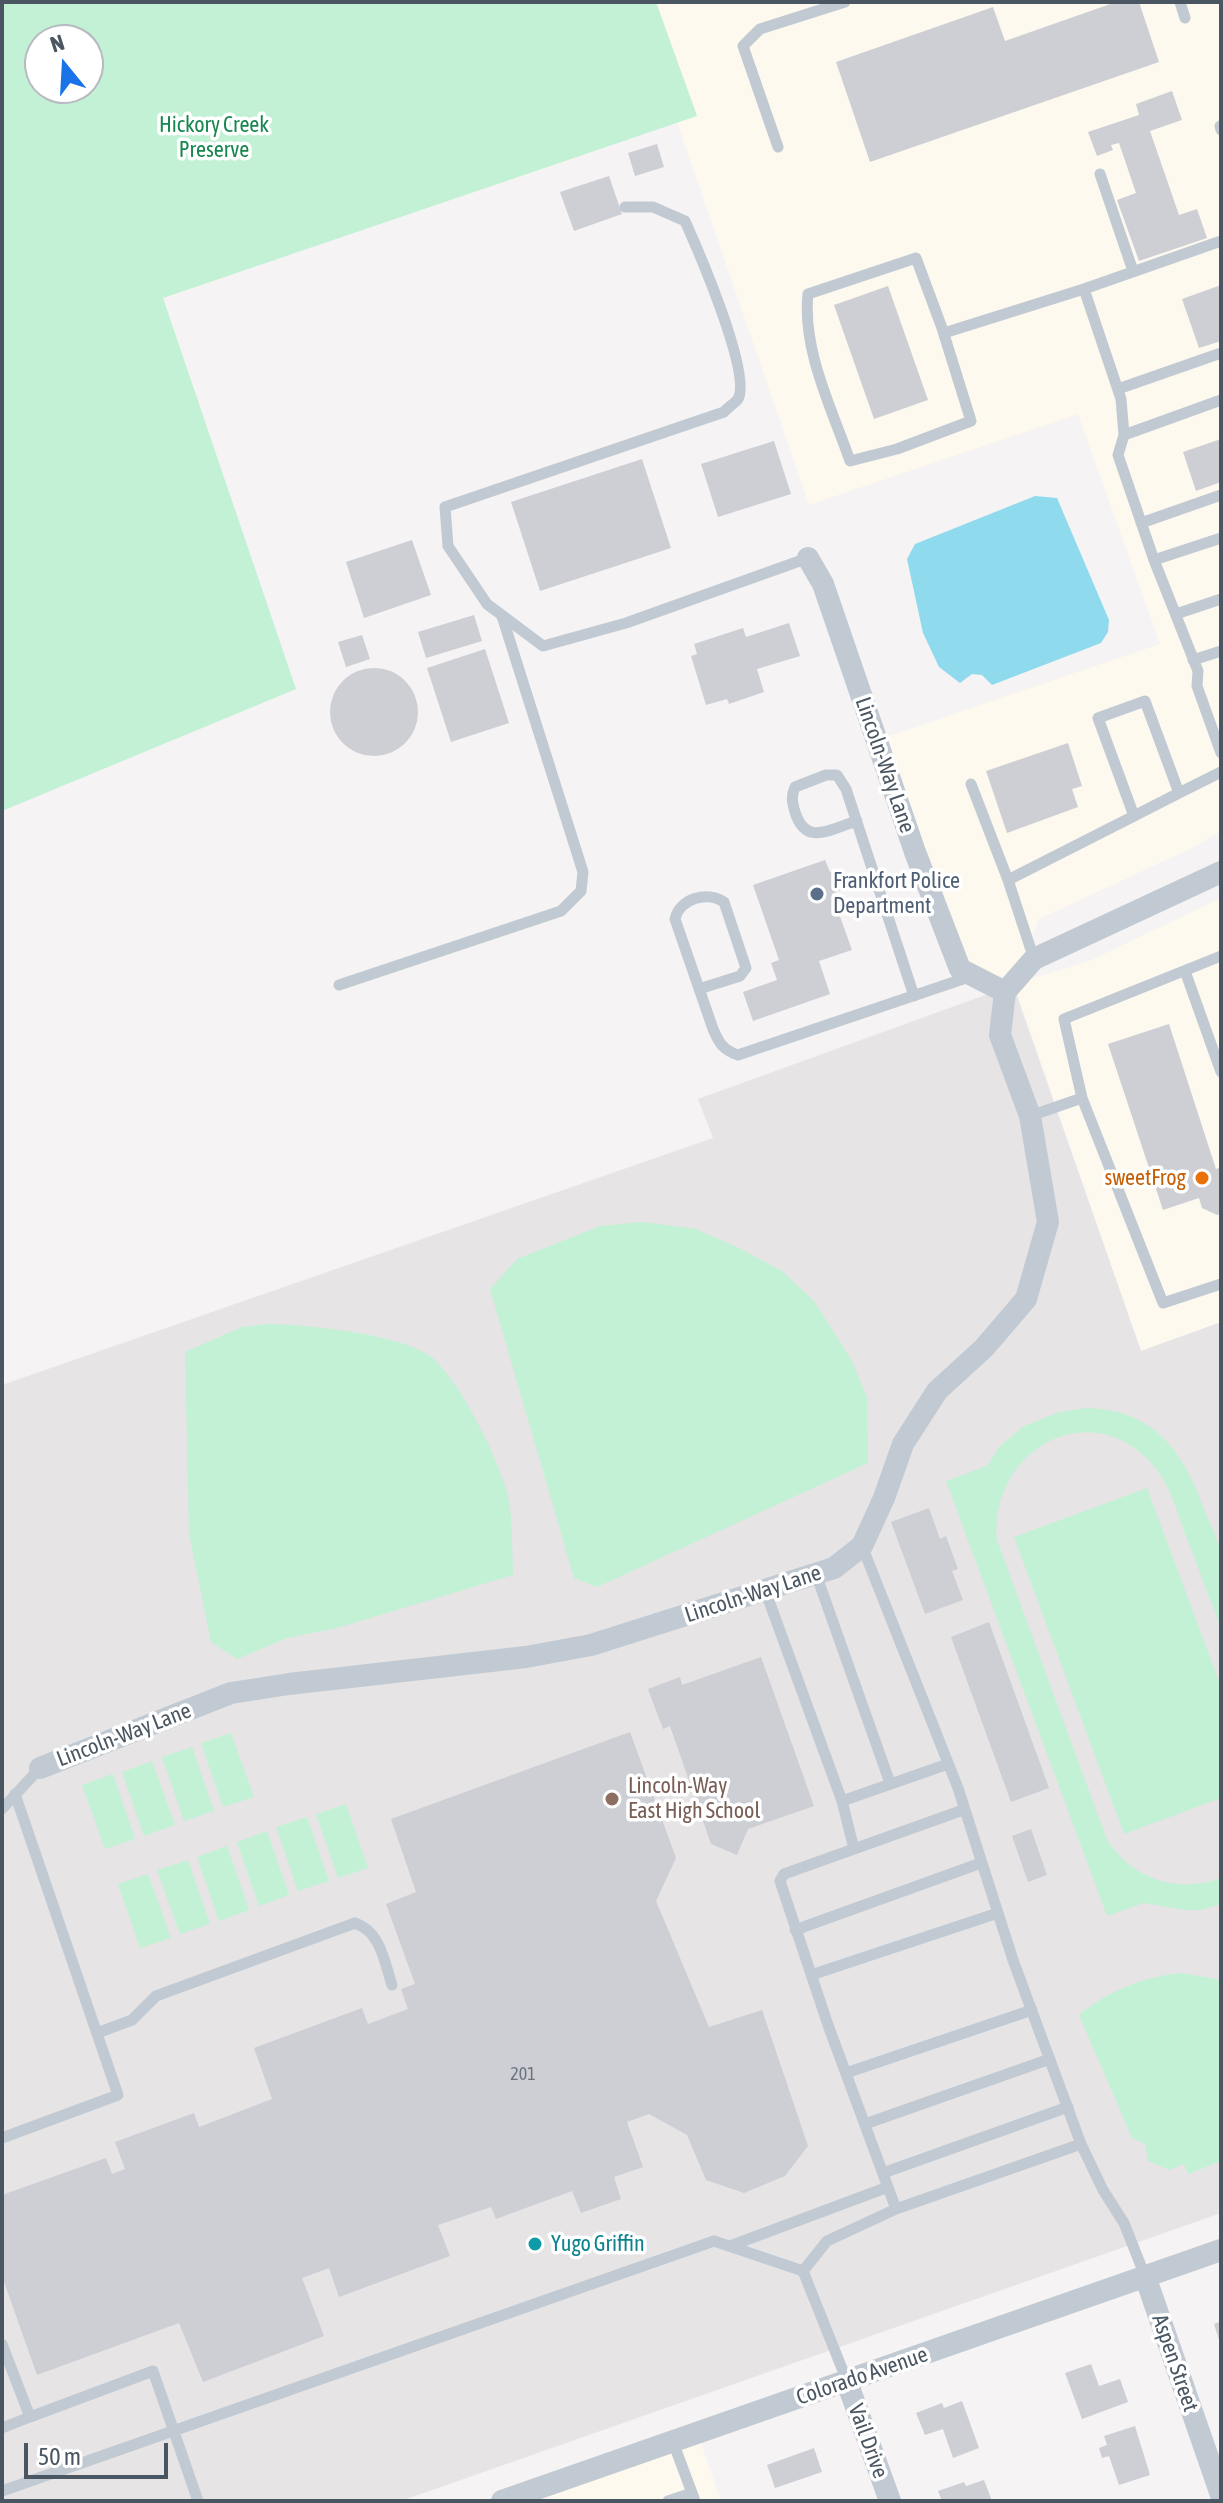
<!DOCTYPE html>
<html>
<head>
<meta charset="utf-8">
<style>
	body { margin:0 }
	#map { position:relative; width:1223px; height:2503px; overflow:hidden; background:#f5f3f3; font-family:"Asap Condensed",sans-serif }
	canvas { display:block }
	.frame { position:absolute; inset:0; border:4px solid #4a5661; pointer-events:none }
	.north { position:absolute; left:24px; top:24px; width:80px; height:80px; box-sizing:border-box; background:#fff; border:2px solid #b7bbc0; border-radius:50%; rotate:342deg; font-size:22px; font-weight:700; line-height:32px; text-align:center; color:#4a5661 }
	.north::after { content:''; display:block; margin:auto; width:28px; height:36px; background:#1a73e8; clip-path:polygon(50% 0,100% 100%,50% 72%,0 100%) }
	.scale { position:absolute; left:24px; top:2443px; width:144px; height:36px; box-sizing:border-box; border:4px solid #4a5661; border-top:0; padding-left:10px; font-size:24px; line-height:28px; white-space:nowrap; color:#4a5661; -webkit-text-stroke:6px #fff; paint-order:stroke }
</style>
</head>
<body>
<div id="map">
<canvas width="1223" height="2503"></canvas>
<div class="frame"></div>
<div class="north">N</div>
<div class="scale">50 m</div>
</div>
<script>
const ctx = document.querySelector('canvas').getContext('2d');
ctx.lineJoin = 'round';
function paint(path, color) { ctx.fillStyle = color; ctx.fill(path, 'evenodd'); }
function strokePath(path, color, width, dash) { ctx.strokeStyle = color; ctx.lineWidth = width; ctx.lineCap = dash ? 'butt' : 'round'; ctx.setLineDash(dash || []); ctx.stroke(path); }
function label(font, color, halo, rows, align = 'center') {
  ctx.font = font + ' "Asap Condensed",sans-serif'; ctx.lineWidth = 7; ctx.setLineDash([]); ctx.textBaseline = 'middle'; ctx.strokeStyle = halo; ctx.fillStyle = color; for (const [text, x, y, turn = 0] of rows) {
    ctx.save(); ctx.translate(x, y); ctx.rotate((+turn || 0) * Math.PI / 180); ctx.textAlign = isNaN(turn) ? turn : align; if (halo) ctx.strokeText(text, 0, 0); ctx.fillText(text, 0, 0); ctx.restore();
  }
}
const commercial = new Path2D(`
	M656,2H1220L1221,831L1194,847L1039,919L1014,984L1089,961L1221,898V1322L1141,1351L1014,985L965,962L883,738L1160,644L1078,414L809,505L677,122L697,115Z
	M700,2440L721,2501H518Z`);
const education = new Path2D(`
	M1013,985L1141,1351L1221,1322V2213L401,2501H2V1385L713,1138L698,1099Z`);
const green = new Path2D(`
	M2,2H656L697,116L163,298L296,689L2,811ZM40,40H88V88H40Z
	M642,1222L696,1229L741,1249L782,1271L814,1301L852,1361L867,1397L868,1463L597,1587L574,1578L490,1289L517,1259L600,1226Z
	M266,1324C305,1324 395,1334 427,1354C457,1373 500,1461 508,1496C513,1521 512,1548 513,1575L337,1628L287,1638L237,1659L211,1642L189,1534L185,1352L242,1327Z
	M1086,1408C1157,1410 1184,1453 1206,1514C1211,1526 1219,1541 1221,1554C1223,1578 1221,1605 1221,1628C1209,1598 1198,1567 1186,1536C1177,1512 1170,1484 1152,1464C1089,1393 989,1451 997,1540L1107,1840C1133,1879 1176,1894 1221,1878V1904L1200,1910H1184L1144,1903L1107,1916L946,1481L987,1466L999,1447L1024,1426L1059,1412Z
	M1147,1488L1221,1687V1798L1124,1834L1014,1537Z
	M231,1733L254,1797L223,1807L201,1743Z
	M192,1747L214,1811L184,1821L162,1757Z
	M152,1761L175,1825L144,1836L122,1772Z
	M113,1774L135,1839L105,1849L82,1785Z
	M346,1804L368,1868L338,1878L316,1814Z
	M307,1817L329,1881L298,1891L276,1827Z
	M267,1831L289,1895L259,1906L237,1842Z
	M227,1846L249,1910L219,1921L197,1857Z
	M188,1860L210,1924L180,1934L157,1870Z
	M148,1874L171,1938L140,1948L118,1884Z
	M1182,1973L1221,1980V2161L1188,2174L1184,2164L1169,2170L1148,2161L1145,2144L1132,2138L1079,2015C1107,1991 1146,1976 1182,1973Z`);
const water = new Path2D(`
	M1035,496L1057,498L1109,620L1108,632L1101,643L992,685L982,675L972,674L960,683L939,667L923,633L907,559L915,544Z`);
const building = new Path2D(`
	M1116,2H1139L1159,62L870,162L836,62L993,7L1005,41Z
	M1172,91L1182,120L1150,131L1179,215L1197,209L1207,238L1139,261L1117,200L1136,193L1119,143L1111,145L1113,150L1097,156L1088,132L1139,115L1136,104Z
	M657,144L664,167L635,176L628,153Z
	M609,176L622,214L574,231L560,192Z
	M1221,285V341L1199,348L1182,299Z
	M888,286L928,400L874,419L834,305Z
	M1221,439V482L1196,491L1183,452Z
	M774,441L791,494L718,517L701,464Z
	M642,459L671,548L540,591L511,502Z
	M412,540L431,595L364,618L346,562Z
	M474,615L482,641L426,658L418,632Z
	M789,623L800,656L757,669L764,692L729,704L727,699L706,705L691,656L697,654L694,644L743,628L746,637Z
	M362,635L370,659L346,667L338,642Z
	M485,649L509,723L451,742L427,668Z
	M330 712a44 44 0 1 1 88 0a44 44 0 1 1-88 0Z
	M1068,743L1082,786L1072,789L1078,807L1007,833L986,771Z
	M825,860L830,872L837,870L844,889L832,894L852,950L819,961L830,994L753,1021L743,992L777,980L771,963L779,960L753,885Z
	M1169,1024L1216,1169L1221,1167V1214L1217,1215L1202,1208L1199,1198L1163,1210L1108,1044Z
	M929,1508L940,1539L946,1536L958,1569L952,1571L963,1600L925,1614L891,1522Z
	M989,1622L1049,1788L1011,1802L951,1637Z
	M761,1657L814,1806L748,1829L737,1855L711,1844L670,1726L663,1729L648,1689L680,1677L682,1685Z
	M630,1732L676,1858L656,1901L709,2027L762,2010L808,2146L785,2176L744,2193L706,2180L687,2135L649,2114L627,2122L643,2167L614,2177L621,2199L581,2213L572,2191L496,2219L491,2207L438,2225L450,2256L339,2297L329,2268L302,2278L324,2336L203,2382L179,2323L37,2375L2,2276V2195L106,2158L112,2174L125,2169L115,2142L194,2113L199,2127L272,2099L254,2048L362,2008L368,2024L408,2009L401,1989L415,1984L386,1904L416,1892L391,1819Z
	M1031,1829L1047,1875L1028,1882L1012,1836Z
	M1221,2321V2343H1220L1214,2324Z
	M1091,2364L1099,2386L1120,2379L1128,2402L1082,2419L1065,2373Z
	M962,2401L979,2448L953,2458L943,2429L925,2435L916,2413L942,2403L944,2408Z
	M1135,2426L1150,2475L1119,2485L1109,2456L1102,2458L1099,2448L1107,2445L1104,2436Z
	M814,2448L822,2472L775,2488L767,2465Z
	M984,2480L992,2501H942L938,2491L964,2482L966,2486Z`);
const service = new Path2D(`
	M1180,2L1185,18
	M1220,126L1221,130
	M778,147L743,46L760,29L845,2
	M1100,174L1133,271
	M625,207H653L685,221C698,250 752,374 738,399C735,403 727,408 724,412L445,507L448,546L487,604L543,646L626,623L808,558
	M1221,241L1084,289L1121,399L1124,435L1221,400
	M942,328L971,421L897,449L850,461C832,409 802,350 808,294L916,258L942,328L944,333L1084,289
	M1118,389L1221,353
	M1124,435L1118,455L1154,560
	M1141,523L1221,495
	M1221,538L1154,560L1198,671L1197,686L1221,753
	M1176,614L1221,599
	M1193,660L1221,651
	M971,784L1008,880
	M1134,816L1179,793
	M857,821C830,829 806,847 795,812C792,802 791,796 795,787L826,775H837L846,789L914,996
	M1221,956L1064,1019L1082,1098L1163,1303L1221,1284
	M1034,959L1008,880L1134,816L1098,718L1145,701L1179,793L1221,772
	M1185,971L1221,1072
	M339,985L561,911L581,891L583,872L502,616
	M699,989L740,976L746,968L724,902C707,891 680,898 675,919L713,1029C719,1043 723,1050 738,1055L972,976
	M1030,1116L1082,1098
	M862,1546L958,1788L1013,1960L1081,2144L896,2209L828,2025L780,1881L784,1874L963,1810
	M816,1574L890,1783
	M765,1590L842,1801L854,1849
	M842,1801L948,1764
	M2,1809L40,1768
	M795,1930L981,1863
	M811,1975L998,1913
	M97,2033L132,2020L156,1996L355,1923C381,1932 384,1961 392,1985
	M846,2073L1032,2010
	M865,2124L1050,2059
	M2,2138L118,2095L15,1794
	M1081,2144L1103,2190L1124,2223L1145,2276
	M883,2173L1068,2107
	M730,2246L888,2187
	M803,2271L827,2241L896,2209
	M2,2344L30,2417L2,2428
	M30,2417L153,2371L198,2501
	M673,2442L695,2501
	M2,2491L714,2241L803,2271L847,2381
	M668,2501L692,2493`);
const minor = new Path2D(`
	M808,558L823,584L915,852L960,969L1005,992
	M40,1768L231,1693L289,1684L526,1657L591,1645L834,1568L862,1546L884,1498L903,1444L937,1391L984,1348L1026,1299L1048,1222L1030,1116L1000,1035L1005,992L1034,959L1221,872
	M1145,2276L1221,2495
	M847,2382L890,2501
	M502,2501L1221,2250`);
const markers = [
	[817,894,8,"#5c6f8a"],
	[1202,1178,8,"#e8710a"],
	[612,1799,8,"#8d6e63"],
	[535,2244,8,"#0f9aa8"]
];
const numberNames = [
	["201",523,2074]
];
const parkNames = [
	["Hickory Creek",214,125],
	["Preserve",214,150]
];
const streetNames = [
	["Lincoln-Way Lane",885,765,71],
	["Lincoln-Way Lane",753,1594,-18],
	["Lincoln-Way Lane",124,1735,-21],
	["Aspen Street",1175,2363,71],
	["Colorado Avenue",862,2376,-19],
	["Vail Drive",868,2441,70]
];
const serviceNames = [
	["Frankfort Police",833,881],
	["Department",833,906]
];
const foodNames = [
	["sweetFrog",1186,1178]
];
const educationNames = [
	["Lincoln-Way",628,1786],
	["East High School",628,1811]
];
const cultureNames = [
	["Yugo Griffin",551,2244]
];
paint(commercial, '#fdf9ef');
paint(education, '#e6e4e5');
paint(green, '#c3f1d5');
paint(water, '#90daee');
paint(building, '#cdcfd5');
strokePath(service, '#c1cad2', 11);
strokePath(minor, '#c1cad2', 22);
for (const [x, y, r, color] of markers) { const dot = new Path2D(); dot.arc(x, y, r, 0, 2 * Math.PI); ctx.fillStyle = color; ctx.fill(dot); strokePath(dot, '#fff', 3); }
label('18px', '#6b747e', null, numberNames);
label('22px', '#17864f', '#fff', parkNames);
label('22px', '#4a5661', '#fff', streetNames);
label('22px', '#4e5e75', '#fff', serviceNames, 'left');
label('22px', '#c56008', '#fff', foodNames, 'right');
label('22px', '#785e54', '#fff', educationNames, 'left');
label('22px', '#0d838f', '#fff', cultureNames, 'left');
</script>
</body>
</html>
